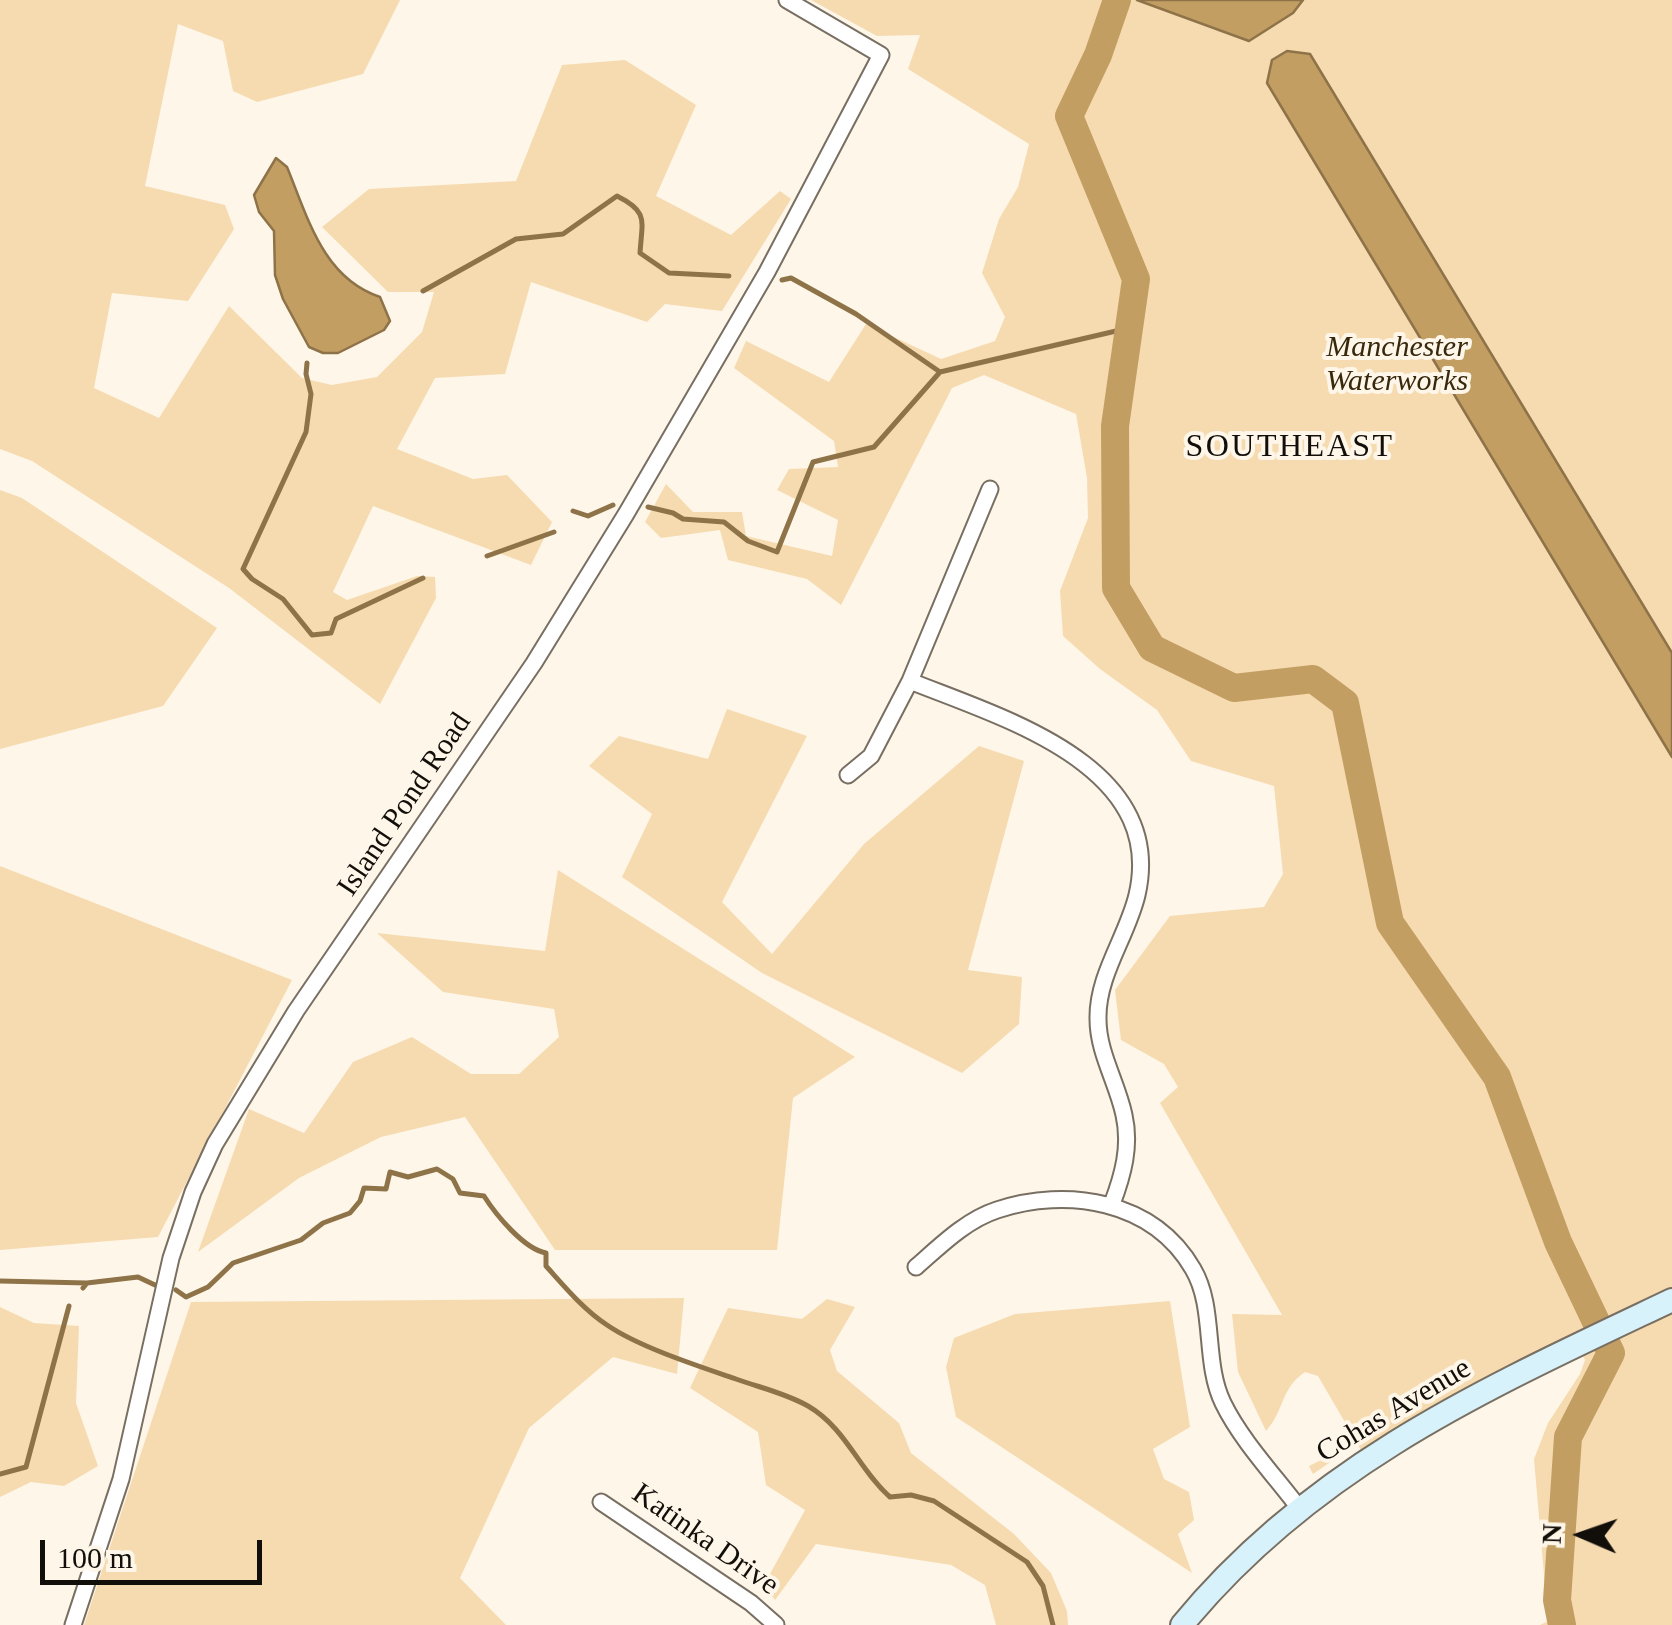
<!DOCTYPE html>
<html>
<head>
<meta charset="utf-8">
<style>
	body { margin:0 }
	#map { position:relative; width:1672px; height:1625px; overflow:hidden; background:#fef6e9; font-family:Georgia,serif }
	canvas { display:block }
	.north { position:absolute; left:1532px; top:1485px; width:100px; height:100px; -webkit-text-stroke:8px #fef6e9; paint-order:stroke; rotate:272deg; font-size:28px; font-weight:700; line-height:40px; text-align:center; color:#120e09 }
	.north::after { content:''; display:block; margin:auto; width:35px; height:45px; background:#120e09; clip-path:polygon(50% 0,100% 100%,50% 72%,0 100%) }
	.scale { position:absolute; left:40px; top:1540px; width:222px; height:45px; box-sizing:border-box; border:5px solid #120e09; border-top:0; padding-left:12px; font-size:30px; line-height:35px; white-space:nowrap; color:#120e09; -webkit-text-stroke:8px #fef6e9; paint-order:stroke }
</style>
</head>
<body>
<div id="map">
<canvas width="1672" height="1625"></canvas>
<div class="north">N</div>
<div class="scale">100 m</div>
</div>
<script>
const ctx = document.querySelector('canvas').getContext('2d');
ctx.lineJoin = 'round';
function paint(path, color) { ctx.fillStyle = color; ctx.fill(path, 'evenodd'); }
function strokePath(path, color, width, dash) { ctx.strokeStyle = color; ctx.lineWidth = width; ctx.lineCap = dash ? 'butt' : 'round'; ctx.setLineDash(dash || []); ctx.stroke(path); }
function label(font, color, halo, rows, align = 'center') {
  ctx.font = font + ' Georgia,serif'; ctx.lineWidth = 8; ctx.setLineDash([]); ctx.textBaseline = 'middle'; ctx.strokeStyle = halo; ctx.fillStyle = color; for (const [text, x, y, turn = 0] of rows) {
    ctx.save(); ctx.translate(x, y); ctx.rotate((+turn || 0) * Math.PI / 180); ctx.textAlign = isNaN(turn) ? turn : align; if (halo) ctx.strokeText(text, 0, 0); ctx.fillText(text, 0, 0); ctx.restore();
  }
}
const green = new Path2D(`
	M0,0H400L363,74L257,102L233,91L223,41L178,24L145,186L225,205L234,229L188,301L112,293L94,388L159,418L229,306L302,378L332,385L377,377L422,332L434,292H388L322,227L369,189L516,181L562,65L625,60L696,105L656,196L731,235L780,191L791,199L722,311L665,304L647,322L531,282L505,374L435,378L397,449L473,479L507,475L552,522L531,565L373,506L333,592L347,600L417,576L435,577L436,598L380,704L229,588L32,461L0,449Z
	M811,0H1137L1215,30L1293,13L1303,0H1672V1625H1540L1548,1621L1534,1459L1548,1423L1580,1374L1585,1360L1575,1340L1363,1453L1357,1444L1313,1474L1309,1466L1337,1452L1350,1431L1318,1376L1305,1372C1280,1389 1285,1410 1266,1431L1238,1372L1232,1314L1282,1315L1160,1103L1178,1087L1164,1064L1121,1040L1115,990L1170,916L1264,907L1283,874L1274,786L1191,761L1157,710L1100,669L1063,636L1060,591L1088,518L1087,478L1076,414L984,375L952,388L841,605L807,579L728,560L720,530L661,538L645,522L666,484L693,512H742L746,536L832,556L838,520L777,490L789,469L838,467L834,441L734,368L746,341L829,382L866,324L941,359L995,341L1005,317L982,273L999,219L1018,187L1029,144L908,69L920,35L877,36Z
	M0,490L22,498L217,628L163,706L0,749Z
	M727,709L807,736L722,902L772,954L864,844L979,746L1024,761L968,970L1022,977L1019,1024L962,1073L762,973L622,877L652,814L589,766L619,736L708,759Z
	M0,866L292,980L158,1237L0,1250Z
	M558,870L855,1057L793,1098L777,1250H555L465,1117L381,1137L299,1178L198,1252L249,1109L304,1133L353,1062L412,1037L471,1074H519L559,1037L554,1009L443,992L377,933L545,951Z
	M684,1298L677,1374L613,1357L529,1428L460,1578L506,1625H84L191,1302Z
	M827,1299L855,1307L830,1350L837,1371L899,1423L911,1453L1014,1534L1051,1573L1067,1611L1068,1625H996L985,1585L951,1565L816,1544L775,1600L764,1585L805,1510L766,1485L758,1432L690,1388L728,1308L802,1319Z
	M1170,1301L1190,1427L1153,1449L1164,1479L1189,1492L1194,1520L1178,1534L1192,1573L956,1417L946,1367L954,1338L1015,1314Z
	M0,1307L34,1323L79,1326L76,1403L98,1466L64,1486L31,1482L0,1497Z`);
const water = new Path2D(`
	M1137,0H1303L1293,13L1249,41Z
	M1287,51L1310,54L1672,653V757L1267,83L1272,60Z
	M276,158L287,167C308,218 323,278 380,297L390,321L384,330L338,353H323L309,347L283,299L275,275L274,231L259,212L254,195Z`);
const stream = new Path2D(`
	M782,280L791,278L856,314L940,372
	M423,291L516,239L563,234L617,196C649,212 642,220 640,253L669,273L729,276
	M307,363L306,374L311,394L306,432L243,569L252,579L283,599L312,635L331,633L336,619L423,578
	M648,507L673,513L683,519L724,522L748,541L777,552L813,462L874,447L940,372L1129,328
	M573,511L588,516L613,505
	M487,556L554,532
	M0,1281L87,1283
	M83,1288L87,1283L138,1277L155,1285
	M176,1290L186,1297L208,1287L233,1263L301,1240L323,1223L350,1213L360,1201L364,1188L386,1189L390,1172L408,1177L437,1169L453,1179L460,1193L484,1196C496,1215 524,1249 546,1253V1266C565,1287 583,1309 607,1325C639,1347 698,1366 736,1379C761,1388 785,1393 808,1406C846,1428 859,1470 890,1497L911,1495L934,1501L1027,1562L1043,1586L1053,1625
	M0,1474L26,1467L69,1306`);
const river = new Path2D(`
	M1117,0L1098,55L1069,116L1136,279L1115,426L1116,588L1152,648L1234,688L1313,679L1345,703L1390,923L1497,1077L1558,1242L1611,1353L1568,1437L1557,1600L1562,1625`);
const street = new Path2D(`
	M910,681C1002,718 1167,765 1137,895C1127,937 1097,975 1098,1019C1098,1053 1117,1082 1124,1115C1131,1146 1123,1175 1112,1204
	M848,775L871,756L910,681L990,489
	M916,1267C940,1246 966,1220 997,1210C1067,1187 1153,1200 1193,1269C1216,1308 1203,1362 1223,1403C1241,1440 1274,1475 1299,1508
	M601,1502L751,1603L776,1625
	M73,1625L121,1479L171,1258L193,1192L215,1144L296,1011L534,663L626,514L767,272L881,55L787,0`);
const secondary = new Path2D(`
	M1182,1625C1314,1464 1489,1387 1672,1300`);
const parkNames = [
	["Manchester",1397,348],
	["Waterworks",1397,382]
];
const streetNames = [
	["Island Pond Road",405,805,-56],
	["Cohas Avenue",1394,1411,-31],
	["Katinka Drive",705,1540,35]
];
const neighbourhoodNames = [
	["SOUTHEAST",1290,448]
];
paint(green, '#f6dbb0');
paint(water, '#c39e63');
strokePath(water, '#8e7348', 2.5);
strokePath(stream, '#8e7348', 5);
strokePath(river, '#c39e63', 28);
strokePath(street, '#786f62', 19);
strokePath(secondary, '#786f62', 26);
strokePath(street, '#fff', 15);
strokePath(secondary, '#d7f2fb', 22);
label('italic 30px', '#38280c', '#fef6e9', parkNames);
label('30px', '#120e09', '#fef6e9', streetNames);
ctx.letterSpacing = '2.5px';
label('32px', '#120e09', '#fef6e9', neighbourhoodNames);
ctx.letterSpacing = '0px';
</script>
</body>
</html>
